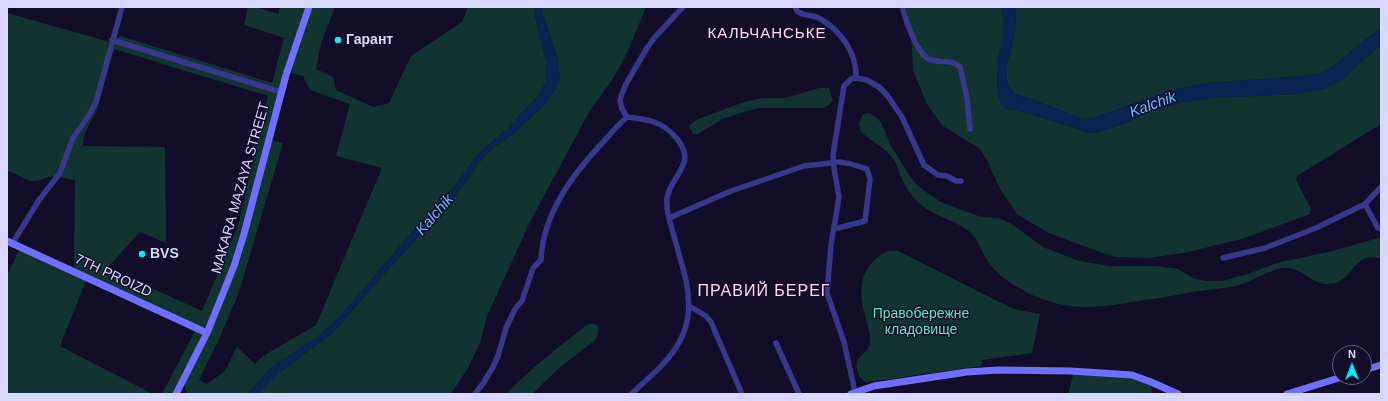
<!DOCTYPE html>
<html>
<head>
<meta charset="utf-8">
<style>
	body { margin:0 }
	#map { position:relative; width:1388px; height:401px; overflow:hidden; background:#120e29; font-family:Arial,sans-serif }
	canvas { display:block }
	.frame { position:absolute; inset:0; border:8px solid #dad7ff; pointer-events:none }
	.north { position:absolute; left:1332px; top:345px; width:40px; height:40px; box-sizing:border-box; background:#120e29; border:1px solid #625e7f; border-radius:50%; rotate:0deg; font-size:11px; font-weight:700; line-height:16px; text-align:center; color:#dad7ff }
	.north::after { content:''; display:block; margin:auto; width:14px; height:18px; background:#03edff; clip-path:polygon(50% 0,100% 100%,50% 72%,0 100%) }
</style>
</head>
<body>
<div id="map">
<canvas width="1388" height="401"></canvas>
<div class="frame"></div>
<div class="north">N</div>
</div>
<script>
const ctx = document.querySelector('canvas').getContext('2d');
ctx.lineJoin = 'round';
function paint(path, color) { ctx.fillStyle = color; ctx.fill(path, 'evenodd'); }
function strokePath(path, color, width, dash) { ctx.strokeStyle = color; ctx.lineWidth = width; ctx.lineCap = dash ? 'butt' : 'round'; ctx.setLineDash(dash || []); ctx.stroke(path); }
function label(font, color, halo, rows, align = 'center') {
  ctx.font = font + ' Arial,sans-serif'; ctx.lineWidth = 3; ctx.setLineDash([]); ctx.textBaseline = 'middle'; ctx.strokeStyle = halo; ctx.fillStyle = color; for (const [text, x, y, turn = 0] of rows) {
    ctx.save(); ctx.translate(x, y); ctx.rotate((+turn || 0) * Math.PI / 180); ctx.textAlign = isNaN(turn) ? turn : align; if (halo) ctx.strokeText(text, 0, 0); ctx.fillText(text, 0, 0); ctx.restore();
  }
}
const green = new Path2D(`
	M248,7H256L278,14L280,7H307L243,234L207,331L74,270L75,180C68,179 55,175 49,177C41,178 41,182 31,181C22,179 16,172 7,171V13L110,42L120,36L272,83L284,38L244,25ZM114,49L268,96L238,226L202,311L107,268L140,232L166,243L165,147L83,146L84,135L97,110Z
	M311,7H335L321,43L316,69L333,77L336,90L373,107L389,103L411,56L462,22L468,7H536L535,16L546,63V82L538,96L508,128L477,155L455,186L404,241L339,318L317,337L285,358L267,372L248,394H187L184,383L209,334L270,140L283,143L238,295L219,339L199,380L207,384L225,371L237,347L255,364L263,356L316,325L382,168L336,156L350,104L310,90L303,76L289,72Z
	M543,7H646L628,51L614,77L589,112L530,222L487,316L480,343L468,368L451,394H258L280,372L333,333L369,291L451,201L483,158L492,149L512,135L542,107L556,89L560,77L557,57L542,11Z
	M905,7H1002L1004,29L998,61L997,85L998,97L1005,108L1020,111L1091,133L1108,129L1131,121L1145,113L1184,102L1211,98L1298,94L1362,61L1381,45V124L1297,176L1296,180L1311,209L1310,214L1242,239L1184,253L1148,258L1115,257L1080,245L1047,232L1017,214L1000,189L987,160L979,148L943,126L928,106L913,71L911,29Z
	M1015,7H1381V29L1365,40L1335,65L1321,73L1303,76L1208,83L1176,89L1096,117L1084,119L1014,93C999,76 1011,54 1014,35C1016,26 1016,16 1015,7Z
	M819,88H829L833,100L829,105L822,108H757L722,119L698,134H693L689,126L696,120L744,102L763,98H785Z
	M870,113L881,122L891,146L909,175L916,184L926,192L941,202L981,217L999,218L1013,225L1043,247L1079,261L1109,266H1157L1178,269L1193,278L1205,281H1222L1248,274L1277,263L1336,250L1378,238H1381V259C1352,249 1354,285 1327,284C1311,284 1301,265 1282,268C1268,271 1254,280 1242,284C1226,289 1209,289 1193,292C1173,296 1152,299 1132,302C1110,306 1087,309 1064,305C1044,302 1022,291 1005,279C995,272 988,262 982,251C979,245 977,239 973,235C959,220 936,218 920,204C912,197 905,187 901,177C898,170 897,163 892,157C884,147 871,141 861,132L859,123L863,114Z
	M19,250L86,281L60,346L153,394H7V276Z
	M889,251H898L1009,307L1018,310L1040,314L1032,353L982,360L981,366L882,380L865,382C860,377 858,376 857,369C854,354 870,355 870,341C870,329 865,318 863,307C858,282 865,261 889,251Z
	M590,324C602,324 600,332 595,340L558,369L532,394H506C530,369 558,348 585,326Z
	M195,331L204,335L174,394H162Z
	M1074,372H1102L1150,382L1152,394H1068Z`);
const water = new Path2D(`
	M536,7H543L542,11L557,57L560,77L556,89L542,107L512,135L492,149L483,158L451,201L369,291L333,333L280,372L258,394H248L266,372L285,358L316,337L339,318L404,241L455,186L477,155L508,128L538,96L546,82V63L535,16Z
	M1002,7H1015C1016,16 1016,26 1014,35C1011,54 999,77 1014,93L1084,119L1096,117L1176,89L1208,83L1303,76L1321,73L1335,65L1365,40L1381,29V45L1362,61L1345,78L1325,89L1298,94L1211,98L1184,102L1145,113L1131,121L1108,129L1091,133L1020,111L1005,109L998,98L997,85L998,61L1004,29Z`);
const street = new Path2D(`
	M795,7C798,17 811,14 819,18C840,30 857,52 856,78
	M902,7C906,20 917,56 931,60C942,63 951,59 960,67L967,98L970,129
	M112,40L281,92
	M627,117C636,118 645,119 654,122C669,127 691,148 683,165C677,180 665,189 667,206C668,220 674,234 677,247C681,263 687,278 688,294C694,342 662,366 631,394
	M627,117L622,109L620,101L621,96L626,84L647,48L655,37L683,7
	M1365,204L1378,228L1381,229
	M669,218L731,191L804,166L840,162L851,164L867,169L870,179L865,221L838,228L834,227
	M12,244L39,200L60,173L73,138L89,115L96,102L122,7
	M1223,258L1265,248L1316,228L1365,204L1381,187
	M689,306L706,316L711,322L742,394
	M776,343L799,394
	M855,392L844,342L827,293L831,245L839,197L834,168L833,155L844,86L851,79L856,78L867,80L879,87L887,95L902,117L924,165L938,175L947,176L956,181H961
	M475,394L484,382L493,367L498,356L506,328L515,309L522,301L533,268L541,260C543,213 573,174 604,141C611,133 619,124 627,117`);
const secondary = new Path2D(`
	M7,241L207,333
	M1364,370L1381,365
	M176,394L207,333L234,266L244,234L286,75L309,7
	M851,394L874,386L967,372L998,370L1071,371L1132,375L1151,382L1178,394
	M1287,394L1342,377`);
const markers = [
	[338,40,4,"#03edff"],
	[142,254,4,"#03edff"]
];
const poiNames = [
	["Гарант",346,40],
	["BVS",150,254]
];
const streetNames = [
	["MAKARA MAZAYA STREET",241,188,-74],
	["7TH PROIZD",113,276,25]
];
const parkNames = [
	["Правобережне",921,314],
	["кладовище",921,330]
];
const neighbourhoodNames = [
	["КАЛЬЧАНСЬКЕ",767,34]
];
const waterNames = [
	["Kalchik",1153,105,-20],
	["Kalchik",435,215,-49]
];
const quarterNames = [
	["ПРАВИЙ БЕРЕГ",764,292]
];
paint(green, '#113431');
paint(water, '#09244e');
strokePath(street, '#37378b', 5.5);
strokePath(secondary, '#6e6eff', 7);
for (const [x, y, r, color] of markers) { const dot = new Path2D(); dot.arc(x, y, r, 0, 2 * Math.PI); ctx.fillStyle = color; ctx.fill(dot); strokePath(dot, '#120e29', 1.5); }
label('bold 14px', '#dad7ff', '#120e29', poiNames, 'left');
label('14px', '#dad7ff', '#120e29', streetNames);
label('14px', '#5ae8c0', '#120e29', parkNames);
ctx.letterSpacing = '1px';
label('15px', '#ffd9f2', '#120e29', neighbourhoodNames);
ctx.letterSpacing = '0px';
label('italic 15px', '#65bcff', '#120e29', waterNames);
ctx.letterSpacing = '1px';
label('16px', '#ffd9f2', '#120e29', quarterNames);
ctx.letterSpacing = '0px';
</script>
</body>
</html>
